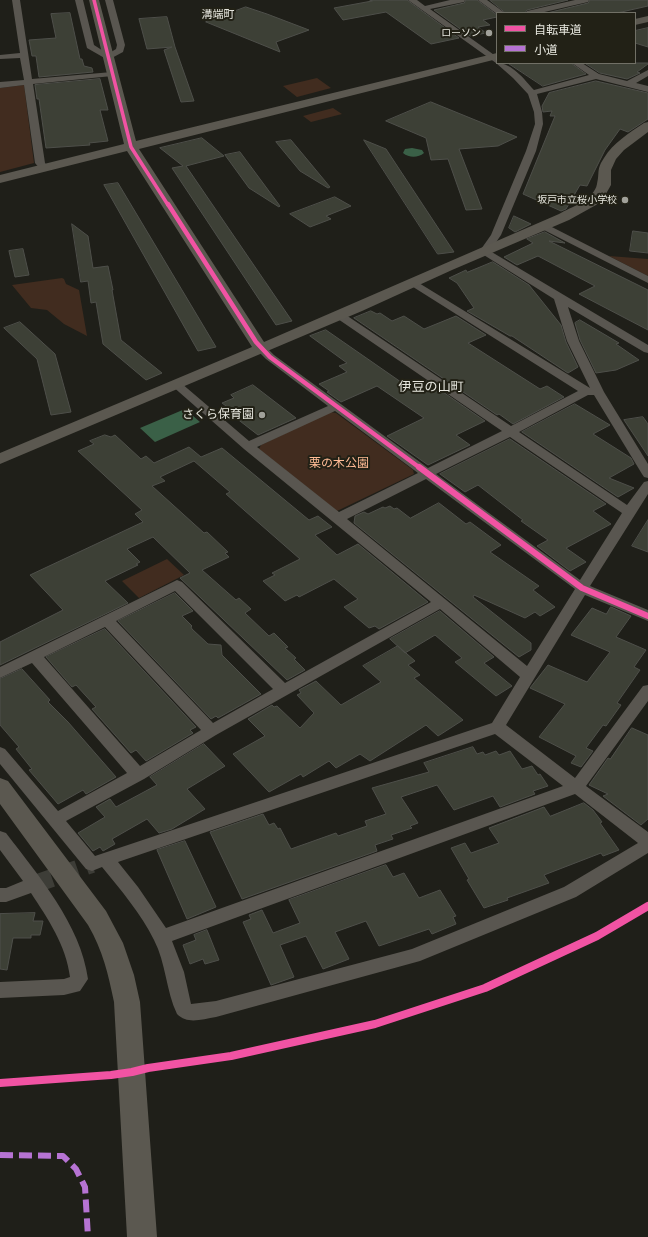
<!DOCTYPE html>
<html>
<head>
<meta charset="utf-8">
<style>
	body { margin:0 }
	#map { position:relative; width:648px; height:1237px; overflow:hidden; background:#1f1f19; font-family:Karla,"Noto Sans JP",sans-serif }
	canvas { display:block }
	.legend { position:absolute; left:496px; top:12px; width:140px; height:52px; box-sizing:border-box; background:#222116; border:1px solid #717066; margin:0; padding:5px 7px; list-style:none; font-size:12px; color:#e7e7df }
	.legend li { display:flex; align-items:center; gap:8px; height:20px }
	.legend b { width:20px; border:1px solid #717066 }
</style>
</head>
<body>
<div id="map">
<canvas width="648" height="1237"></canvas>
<ul class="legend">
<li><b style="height:5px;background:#f153a3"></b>自転車道</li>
<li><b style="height:5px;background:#b673d3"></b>小道</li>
</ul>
</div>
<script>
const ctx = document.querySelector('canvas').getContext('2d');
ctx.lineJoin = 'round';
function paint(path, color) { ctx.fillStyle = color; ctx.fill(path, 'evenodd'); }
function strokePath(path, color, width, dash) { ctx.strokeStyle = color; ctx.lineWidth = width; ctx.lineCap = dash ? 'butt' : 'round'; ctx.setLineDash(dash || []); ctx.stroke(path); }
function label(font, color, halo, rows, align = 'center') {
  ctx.font = font + ' Karla,"Noto Sans JP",sans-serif'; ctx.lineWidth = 4; ctx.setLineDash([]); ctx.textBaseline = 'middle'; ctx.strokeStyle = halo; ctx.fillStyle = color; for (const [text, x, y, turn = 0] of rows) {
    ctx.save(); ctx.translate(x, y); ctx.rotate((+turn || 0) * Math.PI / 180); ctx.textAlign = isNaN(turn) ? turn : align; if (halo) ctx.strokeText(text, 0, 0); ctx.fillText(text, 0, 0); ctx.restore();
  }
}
const green = new Path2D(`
	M317,78L331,88L297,97L283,86Z
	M24,85L34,163L0,172V88Z
	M333,108L342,114L311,122L303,116Z
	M609,256L648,259V276Z
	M62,278L64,279L66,284L79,290L87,336L64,324L47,310L31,308L12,285Z
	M330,412L336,413L413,470L414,474L337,511L259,449L261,445Z
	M167,559L184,575L139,598L122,581Z`);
const water = new Path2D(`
	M412,148L422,150L424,153C418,158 409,158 403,153L405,149Z
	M185,409L200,422L155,442L140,428Z`);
const building = new Path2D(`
	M370,0H407L459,38L431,44L386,12L343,20L334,8L372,1Z
	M466,0H477L497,15V17L483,20L490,25L478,27L486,33L470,36L434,10L464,3Z
	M490,0H568L527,10L525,13H506Z
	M590,0H648V6L617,13H547L588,3Z
	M246,7L267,14L309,30L276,42L280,52L206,22Z
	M70,13L80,59H82L84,66L92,68L93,72L39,77L36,56H32L29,40L56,38L51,14Z
	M167,17L175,47L194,101L181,102L164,50L172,47L147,49L139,19Z
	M648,28V47L635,43V31Z
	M508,63H571L586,74L543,86Z
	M585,63H648V64L637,72L640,73L627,79L600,73Z
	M100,79L108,110H100L108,141L89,143L90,145L46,148L39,99H37L35,85Z
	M596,81L648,93V119L628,132L620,129L605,150L587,186L580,185L566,209L561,211L523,194L555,116H550L552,111L543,112L542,106L549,93Z
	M431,102L517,137L498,146L459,149L482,209L466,210L448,159L431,160L426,138L386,121Z
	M202,138L224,156L186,166L292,321L276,325L172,168L183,166L160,148Z
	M291,140L330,187L328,188L300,171L276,142Z
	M364,140L386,149L454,252L438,254Z
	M240,152L280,206L279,207L249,188L225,155Z
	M118,183L176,280L216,347L198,351L104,185Z
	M335,197L351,206L326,216L331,219L310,227L290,214Z
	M514,216L531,224L515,232L509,228Z
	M72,224L88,236L93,268L108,266L113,290H112L121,340L162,373L146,380L103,344L96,302L91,303L88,281L81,282Z
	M633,231L648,233V253L630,251Z
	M545,232L565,243L549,241L648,290V330L579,294L595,286L538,256L517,265L504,257L533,243L527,239Z
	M23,249L29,275L15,277L9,251Z
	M493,262L529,285L561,325L566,342L578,367L568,373L512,336H510L498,329L467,311L474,308L457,283L449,278L466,270L467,272Z
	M371,311L377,314L380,313L392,321L404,316L424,329L456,316L486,335L468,343L540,389L547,386L564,397L513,424L499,414L497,415L354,318Z
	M580,320L619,343L616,344L639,360L616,370L596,373L580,340L575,323Z
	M20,322L55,354L71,412L51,415L37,359L4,328Z
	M326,330L411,389L427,381L485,421L456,435L470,445L428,465L387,436L424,418L377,386L341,402L327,392L329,391L319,384L347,372L339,366L347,363L310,336Z
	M253,385L296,418L258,435L227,411L230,409L222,403L234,398L231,395Z
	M575,404L610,425L593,434L631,458L634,464L609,478L634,488L618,497L522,432Z
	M643,417L648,424V456L624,420Z
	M105,435L111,437L115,435L141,459L146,456L154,463L189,447L201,457L222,448L309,520L318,516L332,527L315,535L337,555L358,544L428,602L379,629L375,626L369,628L344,607L358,599L334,579L299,597L297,595L285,601L263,581L275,575L272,573L300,559L244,510L226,494L230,492L194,461L160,477L165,481L152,486L204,533L207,532L228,552L225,553L229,557L202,570L236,600L239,598L251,609L245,613L269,636L274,633L288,647L285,648L296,658L294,659L305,670L287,680L180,578L190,573L153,537L127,549L140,562L136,564L138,565L105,581L128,603L0,665V642L63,610L30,575L143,522L135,514L142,510L78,451L94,444L90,441Z
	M510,439L606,504L593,511L611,524L566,548L586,562L570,571L537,546L548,540L521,521L523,520L478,485L465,492L440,474Z
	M439,503L466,524L470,522L501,545L490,552L539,586L533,590L555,607L540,616L535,612L525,618L474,595L473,597L531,643V650L519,657L354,523L355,516L364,512L368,514L383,507L385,508L390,506L394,509L397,508L410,518Z
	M648,520V552L632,546Z
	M175,593L193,611L182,616L192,626L191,627L192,629L208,644L221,645L222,655L261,694L218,718L216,716L211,719L118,621Z
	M611,607L631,616L616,637L646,650L634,667L640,670L617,703L621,705L606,726L603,725L586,748L593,751L581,767L571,763L576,756L539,737L565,704L530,688L548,665L587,682L610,652L571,635L592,608L606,614Z
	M440,611L494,657L484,663L512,686L496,696L455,662L462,658L435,635L405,653L390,639Z
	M105,629L196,727L190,730L193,733L146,761L136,750L131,753L92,709L96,707L76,685L72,687L46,657Z
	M398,646L415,661L408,665L420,675L414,678L463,720L438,736L426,725L370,761L360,754L336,768L329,761L303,777L301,774L269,792L233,754L265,736L248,719L272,705L274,707L277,706L300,728L314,713L297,695L301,693L299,690L316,681L341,705L381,682L363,666Z
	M22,669L50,700L48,702L68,722L116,777L86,794L83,790L58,804L29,770L32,769L16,749L19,747L0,725V679Z
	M632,728L648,735V819L641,825L603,796L608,794L589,785L608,758L610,759Z
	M204,744L225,766L187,789L205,809L172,829L159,833L147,819L112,839L115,844L103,851L100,847L93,851L78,833L105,817L96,807L110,799L116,807L157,785L150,777Z
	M473,747L477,754L483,752L485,755L496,751L499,755L510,751L522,769L532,766L538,775L540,774L548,786L533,791L535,794L500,807L493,796L454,810L437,785L401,797L418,823L410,826L412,828L391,835L393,839L375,845L377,851L242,899L210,832L263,814L269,825L274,823L278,829L280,828L291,849L336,833L338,836L367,826L365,821L386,814L372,788L429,772L424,763Z
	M584,803L593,810L602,822L600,823L619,850L603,856L601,853L544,875L549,883L507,898L508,900L484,908L467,880L469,879L451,848L465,843L471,853L499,843L489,828L544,807L550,816Z
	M185,841L216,907L187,919L157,850Z
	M386,865L393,877L404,873L419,898L440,890L456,916L453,917L456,924L432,934L429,929L379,946L366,921L335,932L349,959L323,969L306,936L280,945L294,977L271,985L243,922L251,919L249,915L262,910L273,933L300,923L289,900Z
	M35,913L33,921H43L40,935H31V938H13L7,970L0,969V914Z
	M207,930L219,960L205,964L203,959L190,964L183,945L196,940L194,935Z`);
const streetTunnel = new Path2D(`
	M35,884L92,864`);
const street = new Path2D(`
	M12,0H20L32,79L112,72L116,74L112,76L33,84L45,163L49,168L44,171L41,170L35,163L24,85L0,88V82L24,80L20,58L0,59V55L20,53Z
	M75,0H83L94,45L108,54L116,49L117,45L105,0H113L125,45L123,52L108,60L87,48Z
	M408,0H417L425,6L450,0H465L464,2L430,9L497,57V63C512,63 524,79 534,90L589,75L572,63H582L599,74L627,81L648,70V76L636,83L648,86V92L596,79L537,94L542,112L543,124L536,151L501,235L490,251L648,345V353L644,352L568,307L579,341L604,392L648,464V478L644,477L642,474L594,395H588L519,432L627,505L644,482L648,481V494L590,586L648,610V621L585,595L506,725L575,778L643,686L648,685V701L586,786L648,832V853L576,897L420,961L216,1017C202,1019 188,1025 177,1014C166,991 166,963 154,940C141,914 121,890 102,867L92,871L86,869L0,764V747L5,749L58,811L127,773L32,663L0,678V667L177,580L182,582L285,683L431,602L244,449L171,385L173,383H181L249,441L328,406L266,359L255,348L261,345L265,346L274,355L428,468L502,431L335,317L334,315L335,313H343L511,426L578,391L410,285L409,283L414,280L590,388L567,341L554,299L479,252L491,235L526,151L535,124L534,112L528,94L513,78L496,63ZM335,411L418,473L339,512L257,447ZM510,437L622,513L580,580L436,474ZM426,479L575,589L527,666L347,519ZM175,591L273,689L213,723L116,621ZM440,609L520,677L492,723L95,856L66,821L144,779L216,735ZM105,627L201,730L140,766L44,657ZM495,734L563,786L166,928L138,887L118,862ZM575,794L638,843L564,887L412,949L216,1001L191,1004L184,972L172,941Z
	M478,0H487L505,13L497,14Z
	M575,0H589L588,2L540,13H526L527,11Z
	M544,223L648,276V283L540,228L539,226Z
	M0,831L6,833C38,875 81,925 88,979L80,991L64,995L0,998V982L64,979L70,977C66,945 48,919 31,893L6,902H0V888H6L23,881L0,850Z`);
const secondary = new Path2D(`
	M89,0H99L136,141L497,53V59L139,149L264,342L559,214C571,207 594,200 597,184C600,172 596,170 604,158C613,143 629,133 644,123L648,122V132L624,150L616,159L611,170V185L603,199L596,205L569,220L452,270L362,311L0,464V453L252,347L127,151L0,183V175L124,144Z
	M648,16V22L635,25V19Z
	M0,778L8,781L106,911L123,943L134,975L140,1002L157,1237H127L114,1002C108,973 103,951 88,925L0,804Z`);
const quiet = new Path2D(`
	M0,1155L63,1156L76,1169L85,1187L88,1237`);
const cyclewayFar3 = new Path2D(`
	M94,0L131,147L168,205`);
const cyclewayFar2 = new Path2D(`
	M168,204L256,342L270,357L420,468`);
const cyclewayFar1 = new Path2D(`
	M419,467L582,588L648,616`);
const cycleway = new Path2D(`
	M0,1083L111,1075L132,1072L148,1068L231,1056L375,1024L485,988L597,936L648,906`);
const markers = [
	[489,33,4,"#a1a19a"],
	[625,200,4,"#a1a19a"],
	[262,415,4,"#a1a19a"]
];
const farPoinames = [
	["ローソン",481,33],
	["坂戸市立桜小学校",617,200]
];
const farNeighbourhoodnames = [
	["溝端町",218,15]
];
const poiNames = [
	["さくら保育園",254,415]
];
const parkNames = [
	["栗の木公園",339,464]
];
const neighbourhoodNames = [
	["伊豆の山町",431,387]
];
paint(green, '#412c1f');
paint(water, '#3a6047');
paint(building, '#3d4036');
strokePath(building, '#4e4f4a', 1);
strokePath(streetTunnel, '#3d3d37', 18, [18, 9]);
paint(street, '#595650');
paint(secondary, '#5b5850');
strokePath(quiet, '#b673d3', 6, [13, 6]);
strokePath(cyclewayFar3, '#f153a3', 3.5);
strokePath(cyclewayFar2, '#f153a3', 4.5);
strokePath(cyclewayFar1, '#f153a3', 6);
strokePath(cycleway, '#f153a3', 8);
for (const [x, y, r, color] of markers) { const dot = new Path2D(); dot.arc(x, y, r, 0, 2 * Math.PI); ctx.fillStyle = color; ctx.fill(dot); strokePath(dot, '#222116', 1.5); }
label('10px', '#e7e7df', '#222116', farPoinames, 'right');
label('11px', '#e7e7df', '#222116', farNeighbourhoodnames);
label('12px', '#e7e7df', '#222116', poiNames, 'right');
label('12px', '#febb95', '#222116', parkNames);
label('13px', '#e7e7df', '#222116', neighbourhoodNames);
</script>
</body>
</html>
